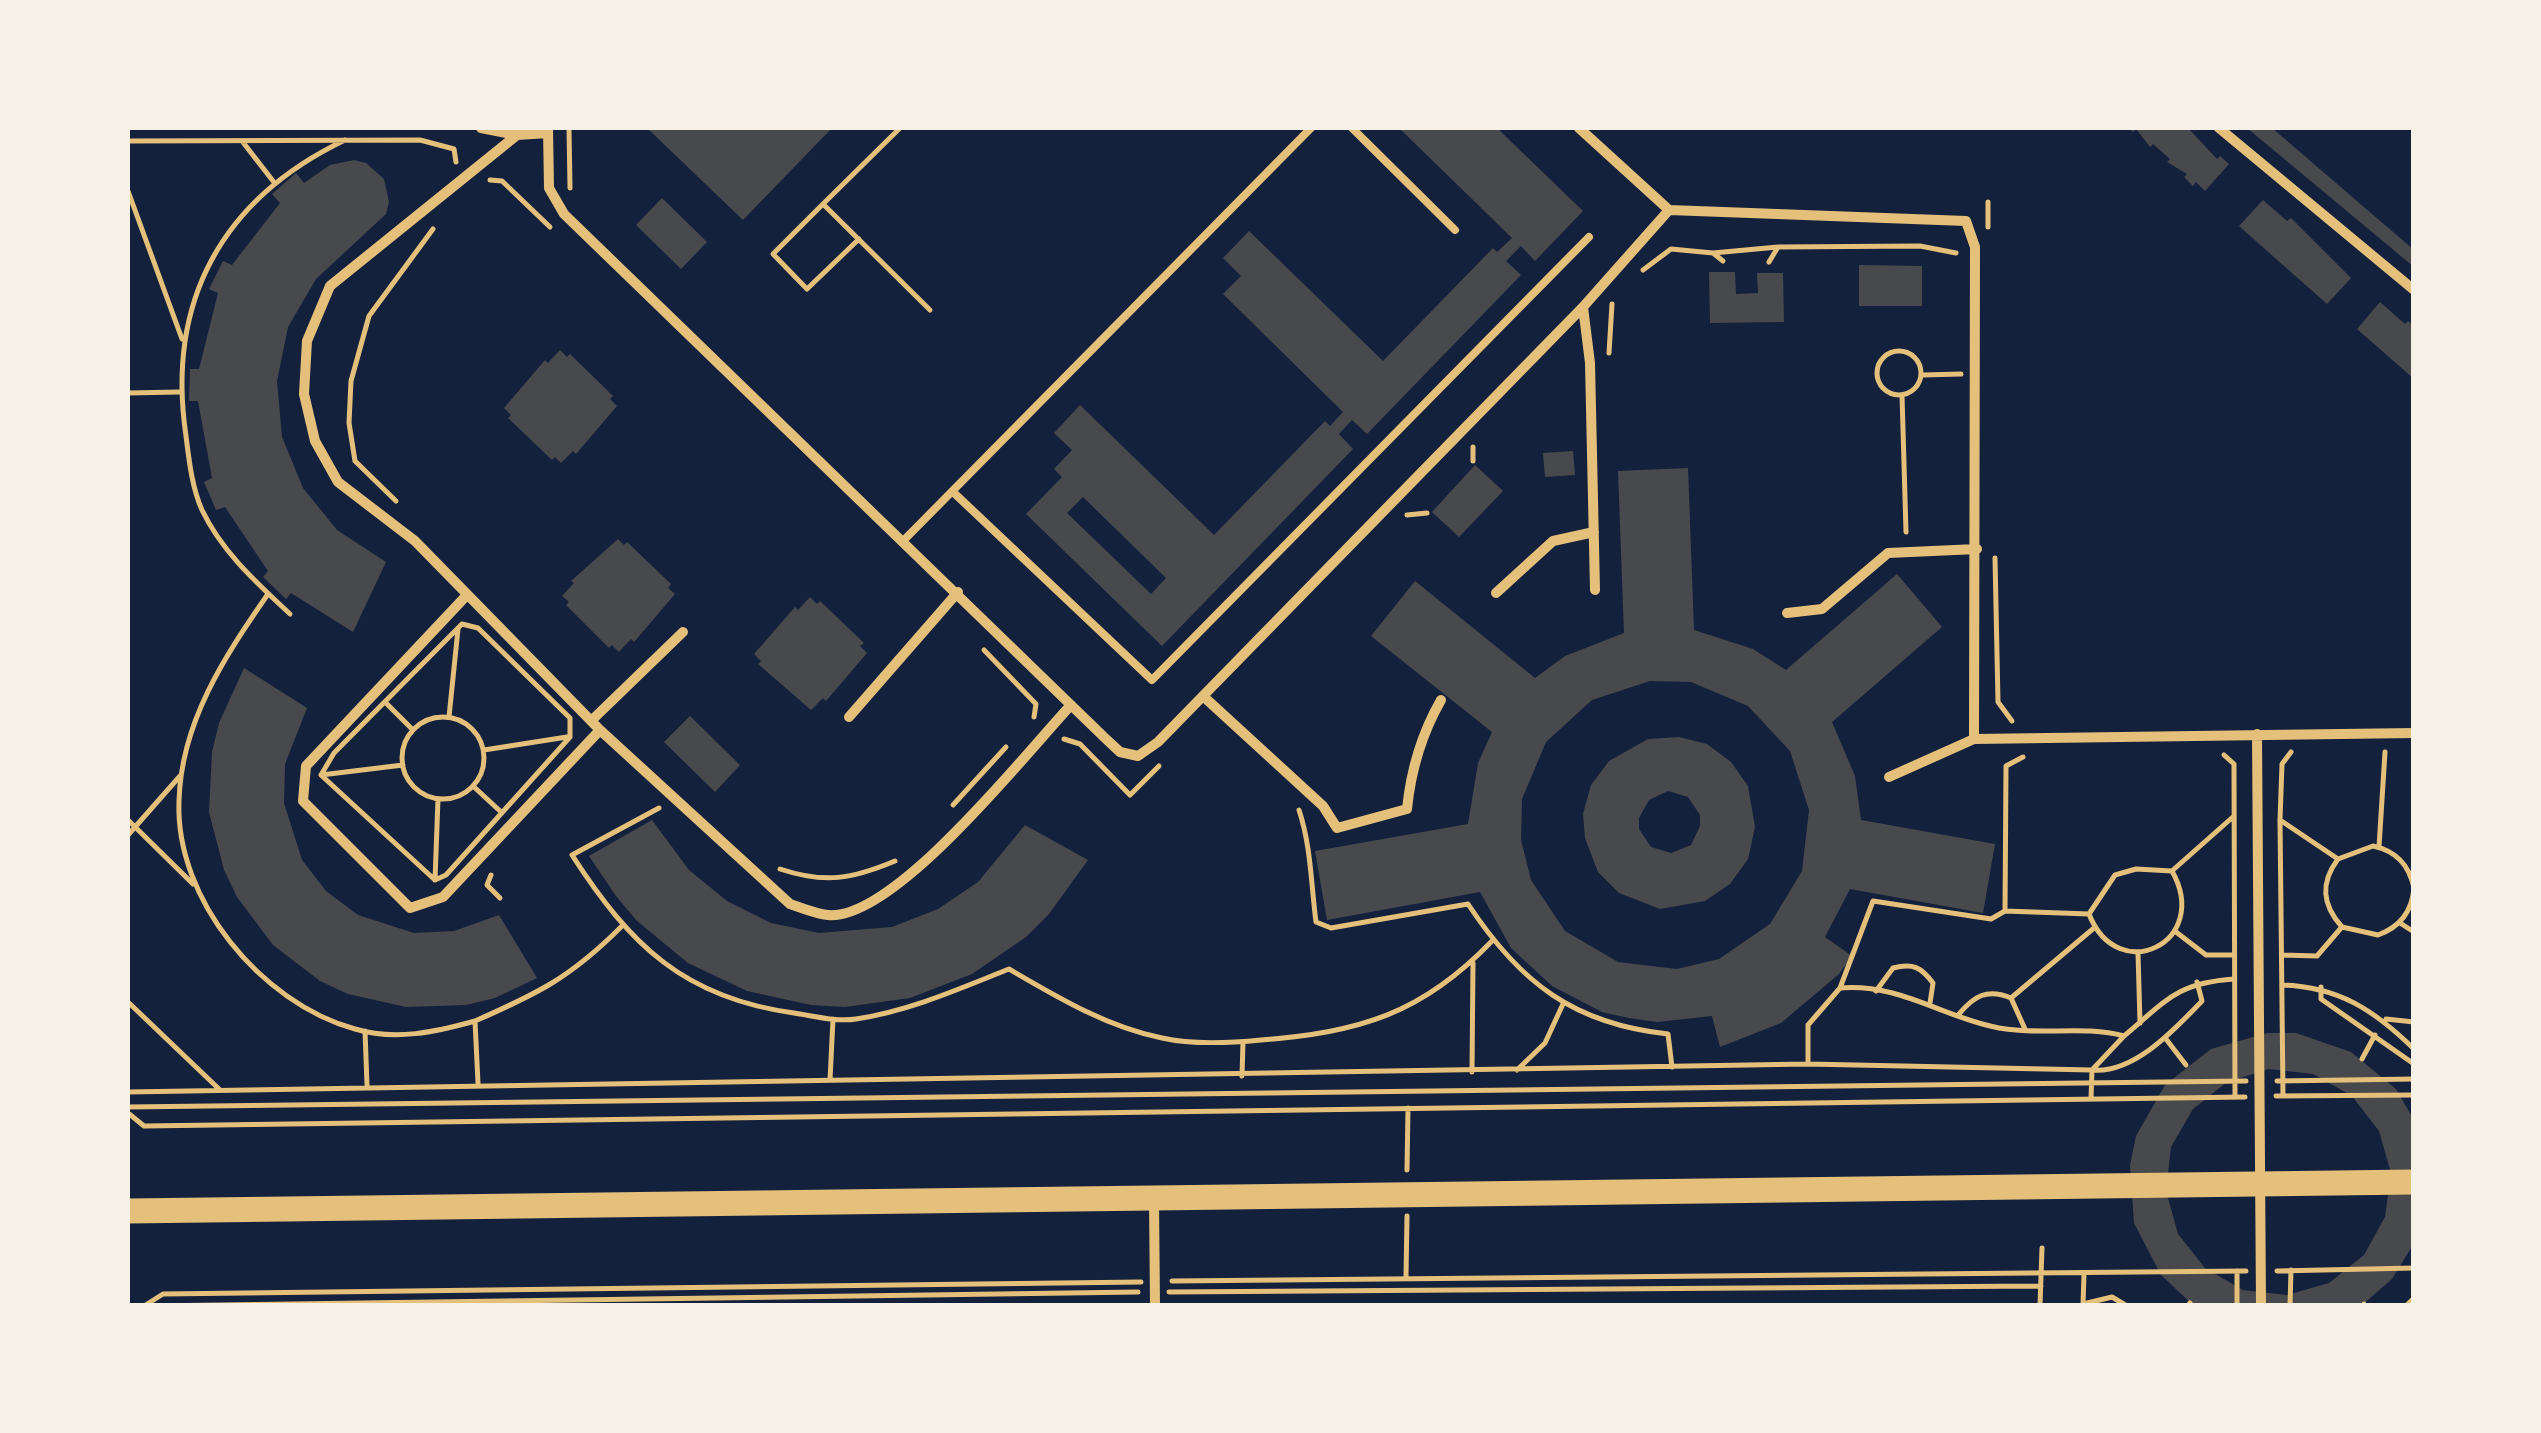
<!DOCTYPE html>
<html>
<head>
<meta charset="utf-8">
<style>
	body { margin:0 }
	#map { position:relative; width:2541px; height:1433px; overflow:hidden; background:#14213d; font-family:"Alegreya Sans",sans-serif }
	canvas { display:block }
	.frame { position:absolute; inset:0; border:130px solid #f6f1e7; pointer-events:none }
</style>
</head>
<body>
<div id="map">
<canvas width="2541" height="1433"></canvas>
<div class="frame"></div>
</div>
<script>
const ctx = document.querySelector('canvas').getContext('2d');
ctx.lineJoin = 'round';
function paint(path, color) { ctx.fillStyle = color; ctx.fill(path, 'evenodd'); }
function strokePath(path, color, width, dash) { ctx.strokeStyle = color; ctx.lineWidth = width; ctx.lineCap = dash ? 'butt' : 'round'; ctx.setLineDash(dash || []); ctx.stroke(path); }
const building = new Path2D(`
	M647,128H832L743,220Z
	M1399,128H1497L1583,211L1535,261L1521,246L1506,261L1521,275L1367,434L1352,420L1339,434L1353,449L1162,646L1026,514L1062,477L1054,469L1072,450L1054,433L1080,405L1214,535L1325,421L1330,426L1343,412L1223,294L1241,276L1223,258L1249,231L1383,361L1493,248L1497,252L1512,238ZM1083,497L1166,578L1151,594L1067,513Z
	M2128,128H2188L2217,159L2220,156L2229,164L2205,191L2196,182L2193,186L2184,177L2187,174L2167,162L2170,159L2153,144L2150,147L2136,129L2133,132Z
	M2247,128H2272L2414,250V267Z
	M354,160L366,163L384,179L389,202L386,214L316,279L288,327L277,381L282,437L303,488L337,530L386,562L353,632L291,593L286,599L263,577L268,571L225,507L216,510L204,482L212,478L198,401H189L190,369H199L218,293L209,289L223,261L232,265L280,203L272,194L296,173L304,183L330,165Z
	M662,198L707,242L681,269L636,225Z
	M2263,200L2287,221L2291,218L2351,278L2327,304L2239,226Z
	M1859,265L1922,266V306H1859Z
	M1709,272H1735L1736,294L1758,293L1757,273H1783L1784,322L1710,323Z
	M2380,302L2405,324L2408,321L2414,326V379L2357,329Z
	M560,350L567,357L570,354L613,396L610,399L617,406L576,454L573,451L561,463L555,457L552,460L508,418L511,415L504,408L545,360L548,363Z
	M1573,451L1575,475L1545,477L1543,453Z
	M1475,465L1503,491L1459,537L1432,512Z
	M1688,468L1694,630L1753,649L1786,670L1897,574L1942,627L1832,722L1855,776L1861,820L1995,844L1983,913L1850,889L1825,937L1852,956L1839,974L1781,1023L1720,1047L1712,1016L1657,1022L1629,1018L1602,1012L1552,986L1511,948L1480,892L1327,920L1315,851L1468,824L1478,763L1492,732L1371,636L1415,581L1535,678L1565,656L1624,633L1618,471ZM1650,681L1691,682L1748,706L1790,751L1809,810L1802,871L1770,924L1719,959L1677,969L1618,962L1565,931L1531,880L1521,840L1522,799L1546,742L1592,700Z
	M618,539L624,545L627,542L671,584L668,588L675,594L634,642L631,639L619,652L612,645L609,648L566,605L569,602L562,596L574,583L571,581Z
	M810,597L817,604L820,601L864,643L860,646L867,653L826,701L823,698L811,710L758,664L761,661L754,654L795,607L798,610Z
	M244,668L307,708L285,764L284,803L302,860L326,891L358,915L414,933L454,931L499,915L537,978L495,998L466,1005L406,1007L348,994L320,981L273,945L237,897L224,870L209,812L212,752L219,723Z
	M690,716L740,765L715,792L664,742Z
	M1679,737L1707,744L1731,762L1748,786L1755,827L1748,859L1730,884L1705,901L1660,909L1619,893L1598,872L1585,838L1583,814L1591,785L1609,761L1648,739ZM1668,791L1688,797L1700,815V826L1691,845L1671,853L1651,847L1639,829V818L1649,800Z
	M652,820L689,870L727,901L771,923L819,933L892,927L938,909L978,882L1025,825L1088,860L1049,914L1026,937L972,974L910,998L845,1007L811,1005L747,991L688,963L637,921L616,896L589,856Z
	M2267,1033H2296L2351,1052L2396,1089L2414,1120V1243L2392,1279L2361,1306H2194L2161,1275L2134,1223L2130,1165L2136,1136L2165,1085L2211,1049ZM2269,1069L2313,1074L2352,1096L2379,1131L2391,1173L2385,1217L2364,1255L2329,1283L2287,1295L2243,1290L2205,1268L2178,1234L2166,1191L2171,1147L2193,1109L2227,1082Z`);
const path = new Path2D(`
	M569,128L570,188
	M900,128L823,204L930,310
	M128,141L420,140L454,149L456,162
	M242,141L273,181
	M490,180L502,181L550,227
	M128,191L182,339
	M1988,202V227
	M823,204L773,254L807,289L859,239
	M1713,253L1778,247
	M1769,262L1778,247L1920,246L1956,253
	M1643,270L1671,249L1713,253L1723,261
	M1877 373a22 22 0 1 1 44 0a22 22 0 1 1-44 0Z
	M1609,353L1612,304
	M1922,375L1961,374
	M128,393L179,392
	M1902,395L1906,532
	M1473,461V447
	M396,501L355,461L349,423L351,381L369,316L433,229
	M1407,515L1427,513
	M1995,558L1998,702L2012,721
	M268,594C225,656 181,722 179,801C175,899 261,1003 355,1029C395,1041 436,1032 475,1021L478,1083
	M290,614C257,583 222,552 202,510C192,488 189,460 186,436C166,301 222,199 345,140
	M462,624L478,628L570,718V737L446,875L435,880L321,775L334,753Z
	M984,650L1036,704L1034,717
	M387,704L413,730
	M449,717L458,629
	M402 758a41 41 0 1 1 82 0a41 41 0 1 1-82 0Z
	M1064,739L1080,744L1130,795L1159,766
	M484,750L567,737
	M2224,755L2234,764L2235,1097
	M321,775L403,765
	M473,786L500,811
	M953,805L1006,747
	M659,808L572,855C630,945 684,998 794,1013C814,1016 836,1022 856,1019C909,1011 959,989 1009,969C1057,997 1107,1027 1162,1038C1193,1045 1230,1043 1261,1040C1360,1032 1422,1014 1492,941
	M1299,810C1311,846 1311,884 1316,922L1331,928L1468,904C1520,983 1574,1024 1668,1034L1672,1067
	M128,820L193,884
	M2280,820L2338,859
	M128,835L180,776
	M2379,847L2385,752
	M780,869C825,884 852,879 895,861
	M2136,869L2172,871C2212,942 2118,988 2089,914L2115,875Z
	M2173,870L2234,816
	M491,875L487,885L500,898
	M435,880L438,799
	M2414,888C2409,864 2396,851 2373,846L2338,859C2320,883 2322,905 2342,927L2378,935C2400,927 2412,912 2414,888
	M2005,911L2006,766L2023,757
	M2400,923L2414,932
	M2176,932L2206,955H2234
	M2138,953L2140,1023
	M2282,955L2317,956L2341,928
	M2283,985C2339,987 2374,1010 2414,1049
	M2321,987V999L2414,1064
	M1840,988L1873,901L1991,919L2005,911L2089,914
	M1876,991L1893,968C1913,963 1921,967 1933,983L1930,1003
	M2011,998L2094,928
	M128,1002L219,1089
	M1959,1014C1974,996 1987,988 2011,998L2025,1029
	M2386,1019L2414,1022
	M475,1021C539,993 571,977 621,927
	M365,1031L367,1085
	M2166,1039L2186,1065
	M2362,1059L2375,1035
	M1808,1064V1025L1840,988C1900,983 1944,1018 1999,1028C2041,1036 2083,1025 2124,1036C2166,1001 2176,983 2234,979
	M1517,1070L1545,1043L1563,1004
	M1472,1072L1473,963
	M1242,1076L1243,1042
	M830,1080L833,1019
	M2277,1081L2414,1079
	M128,1092L1808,1064L2092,1070L2124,1036
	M2276,1096L2414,1095
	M2283,1096L2280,820L2282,764L2291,752
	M2091,1099L2092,1070C2134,1074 2175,1029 2202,1001L2197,982
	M128,1107L2246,1081
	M128,1113L144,1126L2245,1097
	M1407,1170L1408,1108
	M2237,1271V1306
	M2277,1271L2414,1268
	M2084,1274L2083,1304L2112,1297L2127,1306
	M1406,1277L1407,1216
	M1172,1281L2246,1271
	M1169,1292L2041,1286
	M128,1304L129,1306
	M2364,1304L2365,1306
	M2040,1305L2042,1248
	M144,1306L163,1294L1141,1282
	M150,1306L1138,1292
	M1938,1306H2085
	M2188,1306L2190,1303
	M2290,1306L2291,1270
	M2406,1306L2414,1298`);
const service = new Path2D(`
	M1352,128L1455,230
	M953,492L1152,680L1589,237
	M904,540L1311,128`);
const minor = new Path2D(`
	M481,128L517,135
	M548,128L549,188L564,214L1105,738L1120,752L1138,756L1158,742L1583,307L1669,210
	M1579,128L1669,210L1966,221L1975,247L1974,739L2414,733
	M2219,128L2414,290
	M548,133L517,135L330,286L307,341L304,394L315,441L338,482L415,541L600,730L790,904C802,908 816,914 828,915C894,921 1026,753 1071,705
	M1583,307L1590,363L1595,590
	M1496,593L1553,541L1594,532
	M466,596L306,766L303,801L410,908L443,897L600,730
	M1787,613L1822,609L1888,553L1977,549
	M1203,696L1323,806L1337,828L1407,809C1411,769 1421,735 1441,700
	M849,717L958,592
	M591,721L683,632
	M2257,734L2261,1306
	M1889,777L1974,739
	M1154,1200L1155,1306`);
const primary = new Path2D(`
	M128,1211L2414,1182`);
paint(building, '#48494c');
strokePath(path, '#e5c07b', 5);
strokePath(service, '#e5c07b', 8);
strokePath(minor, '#e5c07b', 10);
strokePath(primary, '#e5c07b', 25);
</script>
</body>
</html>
